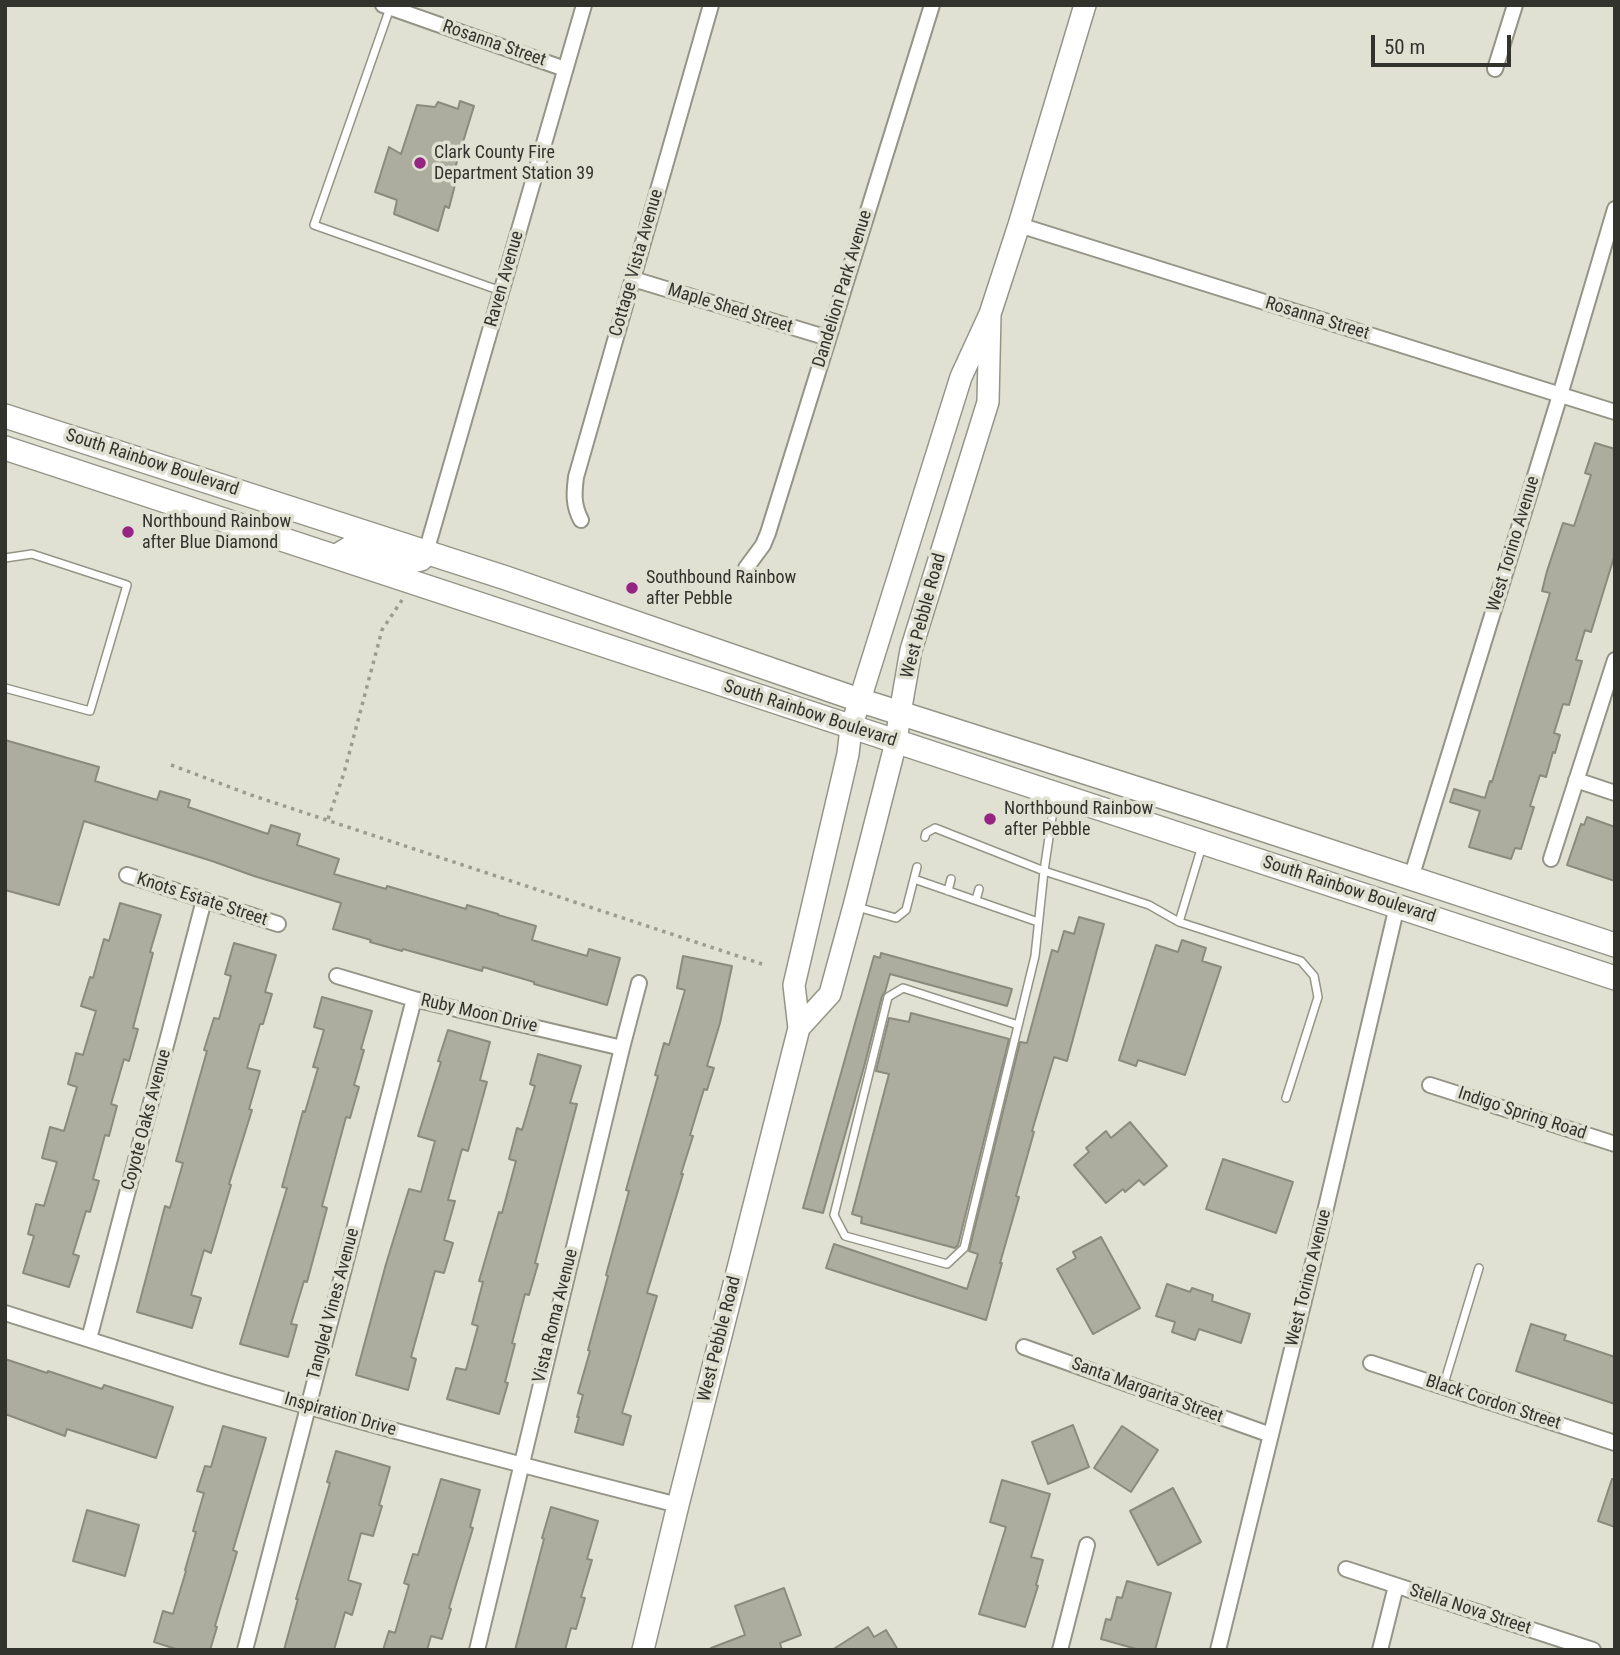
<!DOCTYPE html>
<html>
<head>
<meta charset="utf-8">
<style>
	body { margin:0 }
	#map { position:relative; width:1620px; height:1655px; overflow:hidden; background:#e0e1d2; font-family:"Roboto Condensed",sans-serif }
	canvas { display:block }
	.frame { position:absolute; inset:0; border:7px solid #32332d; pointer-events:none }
	.scale { position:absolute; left:1371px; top:35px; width:140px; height:32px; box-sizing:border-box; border:4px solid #32332d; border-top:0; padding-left:9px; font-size:21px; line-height:24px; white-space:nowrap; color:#32332d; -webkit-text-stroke:5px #e0e1d2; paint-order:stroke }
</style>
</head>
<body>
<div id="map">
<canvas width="1620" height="1655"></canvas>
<div class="frame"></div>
<div class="scale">50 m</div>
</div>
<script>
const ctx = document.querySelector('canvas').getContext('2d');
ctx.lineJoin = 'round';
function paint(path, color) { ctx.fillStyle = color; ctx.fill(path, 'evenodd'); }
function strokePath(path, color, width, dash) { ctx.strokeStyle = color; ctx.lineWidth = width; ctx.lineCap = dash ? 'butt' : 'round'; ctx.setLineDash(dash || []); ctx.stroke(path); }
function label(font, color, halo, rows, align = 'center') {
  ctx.font = font + ' "Roboto Condensed",sans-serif'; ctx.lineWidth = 7; ctx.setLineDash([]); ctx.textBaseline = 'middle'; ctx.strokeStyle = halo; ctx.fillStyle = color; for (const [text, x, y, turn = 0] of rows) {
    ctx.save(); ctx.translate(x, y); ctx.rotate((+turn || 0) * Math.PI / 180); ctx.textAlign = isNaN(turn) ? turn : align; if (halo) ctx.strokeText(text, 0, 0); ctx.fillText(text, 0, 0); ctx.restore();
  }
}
const building = new Path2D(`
	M460,101L474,106L452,178L456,181L449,208L445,206L438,231L394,214L397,200L375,192L389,147L401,154L417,105L435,107L438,102L458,109Z
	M1595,443L1615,449V554L1591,632L1585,630L1576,660L1582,661L1569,705L1563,704L1554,733L1560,735L1555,753L1553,752L1546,777L1540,775L1530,806L1534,807L1521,849L1515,848L1511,859L1469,847L1480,811L1450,802L1454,789L1485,798L1490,781L1492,782L1550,593L1542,591L1547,571L1563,523L1574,526L1591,475L1585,473Z
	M5,740L99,767L95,781L157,800L160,791L190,800L188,807L268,834L271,825L300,834L297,845L339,859L334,874L386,889L387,886L466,909L467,905L498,914V915L536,926L532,940L587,956L589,949L620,958L607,1005L534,984V982L483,967L482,971L403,949L402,951L370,942L371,940L333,929L341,903L254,876L212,861L84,821L59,905L5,890Z
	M1587,817L1615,827V881L1567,865L1581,824L1584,825Z
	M120,903L161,915L150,952L153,953L133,1028L138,1029L129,1061L124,1059L111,1104L117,1106L109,1136L105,1135L93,1179L99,1181L90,1212L86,1211L73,1254L79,1256L69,1287L23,1273L34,1236L28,1234L36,1204L44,1206L57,1162L42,1158L50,1127L64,1131L77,1087L68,1084L76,1053L83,1055L96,1011L81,1006L90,977L93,978L104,939L109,941Z
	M1079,917L1104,924L1067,1061L1054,1057L1032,1131L1034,1132L1016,1196L1019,1197L1000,1263H1002L986,1320L826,1268L834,1244L967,1289L978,1254L969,1251L1020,1042L1027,1043L1052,950L1058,952L1064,931L1074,934Z
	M1182,940L1206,948L1202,961L1221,967L1185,1075L1138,1060L1136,1066L1119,1060L1156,945L1178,952Z
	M234,943L276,955L265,992L272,994L263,1024H260L247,1068L260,1071L249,1109L252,1110L229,1184L231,1185L211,1253L204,1250L191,1295L201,1298L192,1328L137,1312L165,1206L170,1208L183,1163L176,1161L207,1051L204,1050L214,1018L219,1019L231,976L225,974Z
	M881,953L1012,989L1007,1006L890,974L885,992L882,996L864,1067L823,1213L803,1208L874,956L880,958Z
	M683,956L732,966L720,1023L707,1066L714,1068L707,1090L704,1089L690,1135L693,1136L681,1174H683L647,1293L657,1296L622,1413L631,1416L623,1445L575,1432L579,1417H577L583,1395L578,1393L590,1351L588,1350L608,1276L606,1275L629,1191L626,1190L658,1076L655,1075L664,1043L669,1045L685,990L677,988Z
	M322,997L372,1011L361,1049L364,1050L354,1085L359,1087L350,1118L346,1117L322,1206L327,1208L307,1282L304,1281L291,1324L297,1325L288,1357L240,1344L287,1188L282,1187L303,1111L305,1112L318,1068L313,1067L324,1030L314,1027Z
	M911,1013L1009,1039L958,1245L955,1248L861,1223L862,1217L852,1214L889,1074L876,1071L889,1018L909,1022Z
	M448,1030L490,1042L480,1080L487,1082L468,1151L462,1149L448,1200L455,1201L444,1240L453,1243L444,1273L435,1271L411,1357L416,1359L408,1390L356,1375L386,1264L409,1189L421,1192L435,1141L418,1136L441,1062L438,1061Z
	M538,1054L581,1066L570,1103L577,1104L535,1263L538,1264L529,1295L525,1294L512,1343L515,1344L505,1382L508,1383L499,1414L447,1399L456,1368L466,1370L478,1326L472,1324L483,1282L479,1281L499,1212L502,1213L516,1161L509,1159L517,1128L522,1130L535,1086L530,1084Z
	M1130,1122L1167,1166L1144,1185L1139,1180L1125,1192L1123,1189L1106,1203L1074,1165L1089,1152L1086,1148L1106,1131L1111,1138Z
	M1223,1159L1293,1182L1276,1233L1206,1209Z
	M1101,1237L1140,1308L1093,1334L1057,1269L1076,1258L1073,1252Z
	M1167,1284L1190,1292L1192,1288L1213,1295L1212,1301L1250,1314L1241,1343L1199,1329L1195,1340L1172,1332L1175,1322L1156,1316Z
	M1531,1324L1566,1335L1564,1340L1615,1357V1404L1516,1371Z
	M5,1359L47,1373L48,1371L102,1389L104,1385L173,1407L156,1458L67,1429L65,1436L5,1414Z
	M1073,1425L1089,1467L1048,1484L1032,1442Z
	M223,1426L266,1438L233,1550L237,1552L215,1626L217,1627L210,1650H179L154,1642L163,1611L173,1614L186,1571L185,1570L196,1532L193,1531L204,1493L197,1491L205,1466L211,1467Z
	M1122,1426L1158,1450L1131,1492L1094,1468Z
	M336,1451L390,1467L379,1505L382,1506L373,1536L361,1533L348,1580L361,1584L352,1615L345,1612L334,1650H284L298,1599H296L330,1483L327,1482Z
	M441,1479L480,1490L470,1527L473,1528L449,1608L451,1609L442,1639L431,1636L427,1650H383L389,1631L395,1633L409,1585L404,1583L413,1554L418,1555Z
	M1612,1479H1615V1527L1598,1521Z
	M1002,1480L1050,1494L1031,1557L1043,1560L1036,1585L1038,1586L1025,1627L979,1614L1006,1527L990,1522Z
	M1173,1488L1201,1542L1158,1565L1130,1511Z
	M551,1507L598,1521L587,1559L592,1560L581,1597L585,1598L576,1629L571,1628L565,1650H515L544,1539L542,1538Z
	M87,1510L139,1525L125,1576L73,1561Z
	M1127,1581L1171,1593L1155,1650H1140L1101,1639L1106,1619L1111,1620L1117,1597L1122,1598Z
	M784,1588L801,1635L780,1643L782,1650H712L711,1648L745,1635L735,1606Z
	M868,1627L874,1637L886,1630L898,1650H832Z`);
const path = new Path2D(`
	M171,765L251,795L762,964
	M328,819L344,773L382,630L402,600`);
const lane = new Path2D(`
	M390,8L314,225L501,291
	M5,558L32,554L127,585L90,711L5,688
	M1055,797L1044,871L1149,905L1179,922
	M925,837L926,833L935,828L1044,871L1035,956L964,1248L947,1264L845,1236L834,1215L888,997L903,988L1018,1025
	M1202,846L1179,922L1301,961L1314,976L1318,997L1286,1098
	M914,879L1038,922
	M948,891L951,879
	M976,900L979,889
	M857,907L896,918L906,910L917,867
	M1443,1387L1479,1268`);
const street = new Path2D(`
	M383,5L565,69
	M1495,69L1515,5
	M1019,225L1615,412
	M633,279L828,338
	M581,520C573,505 574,493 576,477L711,5
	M426,552L584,5
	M746,568L763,545L768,533L932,5
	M1576,780L1615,793
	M1551,859L1615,660
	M127,875L278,924
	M1411,878L1560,395L1615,209
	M337,976L414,999L622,1048
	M1430,1085L1615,1144
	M5,1313C73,1334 140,1356 207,1377C363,1424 520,1465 678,1505
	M89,1339L204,900
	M1024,1347L1271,1435
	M1371,1363L1615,1443
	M1346,1569L1593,1650
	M245,1650L414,999
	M477,1650L622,1048L639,983
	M1060,1650L1087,1545
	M1218,1650L1308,1284L1397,906
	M1380,1650L1396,1586`);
const secondary = new Path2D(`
	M990,314L988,402L911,650L900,713L896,742L854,906L830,994L799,1028L794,985L848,754L851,728L961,377L990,314L1019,225L1085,5
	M643,1650L678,1505L799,1028`);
const primary = new Path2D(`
	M5,416L506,578L859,700L1204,810L1615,945
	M5,448L1615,978
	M340,554L353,546L407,562L421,559L426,552`);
const markers = [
	[420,163,7,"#962482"],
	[128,532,7,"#962482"],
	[632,588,7,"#962482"],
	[990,819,7,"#962482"]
];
const streetNames = [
	["Rosanna Street",494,44,19],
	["Cottage Vista Avenue",637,263,-74],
	["Raven Avenue",505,279,-74],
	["Dandelion Park Avenue",843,289,-73],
	["Maple Shed Street",730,309,17],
	["Rosanna Street",1317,319,17],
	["South Rainbow Boulevard",152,463,18],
	["West Torino Avenue",1514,544,-73],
	["West Pebble Road",924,616,-75],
	["South Rainbow Boulevard",810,714,18],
	["South Rainbow Boulevard",1349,890,18],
	["Knots Estate Street",202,900,18],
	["Ruby Moon Drive",479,1014,13],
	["Indigo Spring Road",1522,1114,18],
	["Coyote Oaks Avenue",147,1120,-75],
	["West Torino Avenue",1309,1278,-76],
	["Tangled Vines Avenue",334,1304,-75],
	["Vista Roma Avenue",556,1316,-76],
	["West Pebble Road",720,1339,-76],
	["Santa Margarita Street",1147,1391,20],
	["Black Cordon Street",1493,1403,18],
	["Inspiration Drive",340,1415,16],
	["Stella Nova Street",1470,1610,18]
];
const poiNames = [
	["Clark County Fire",434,153],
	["Department Station 39",434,174],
	["Northbound Rainbow",142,522],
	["after Blue Diamond",142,543],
	["Southbound Rainbow",646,578],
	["after Pebble",646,599],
	["Northbound Rainbow",1004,809],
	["after Pebble",1004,830]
];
paint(building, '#acad9f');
strokePath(building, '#8a8b7d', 2);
strokePath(lane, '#949587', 10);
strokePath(street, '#949587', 18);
strokePath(secondary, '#949587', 24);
strokePath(primary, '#949587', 26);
strokePath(path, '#9b9c91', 3.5, [3.5, 5]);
strokePath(lane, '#fff', 7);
strokePath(street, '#fff', 14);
strokePath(secondary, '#fff', 21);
strokePath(primary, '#fff', 23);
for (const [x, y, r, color] of markers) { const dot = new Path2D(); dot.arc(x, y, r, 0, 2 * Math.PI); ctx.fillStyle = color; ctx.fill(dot); strokePath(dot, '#e0e1d2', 2.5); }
label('18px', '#32332d', '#e0e1d2', streetNames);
label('18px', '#32332d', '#e0e1d2', poiNames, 'left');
</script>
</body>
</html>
